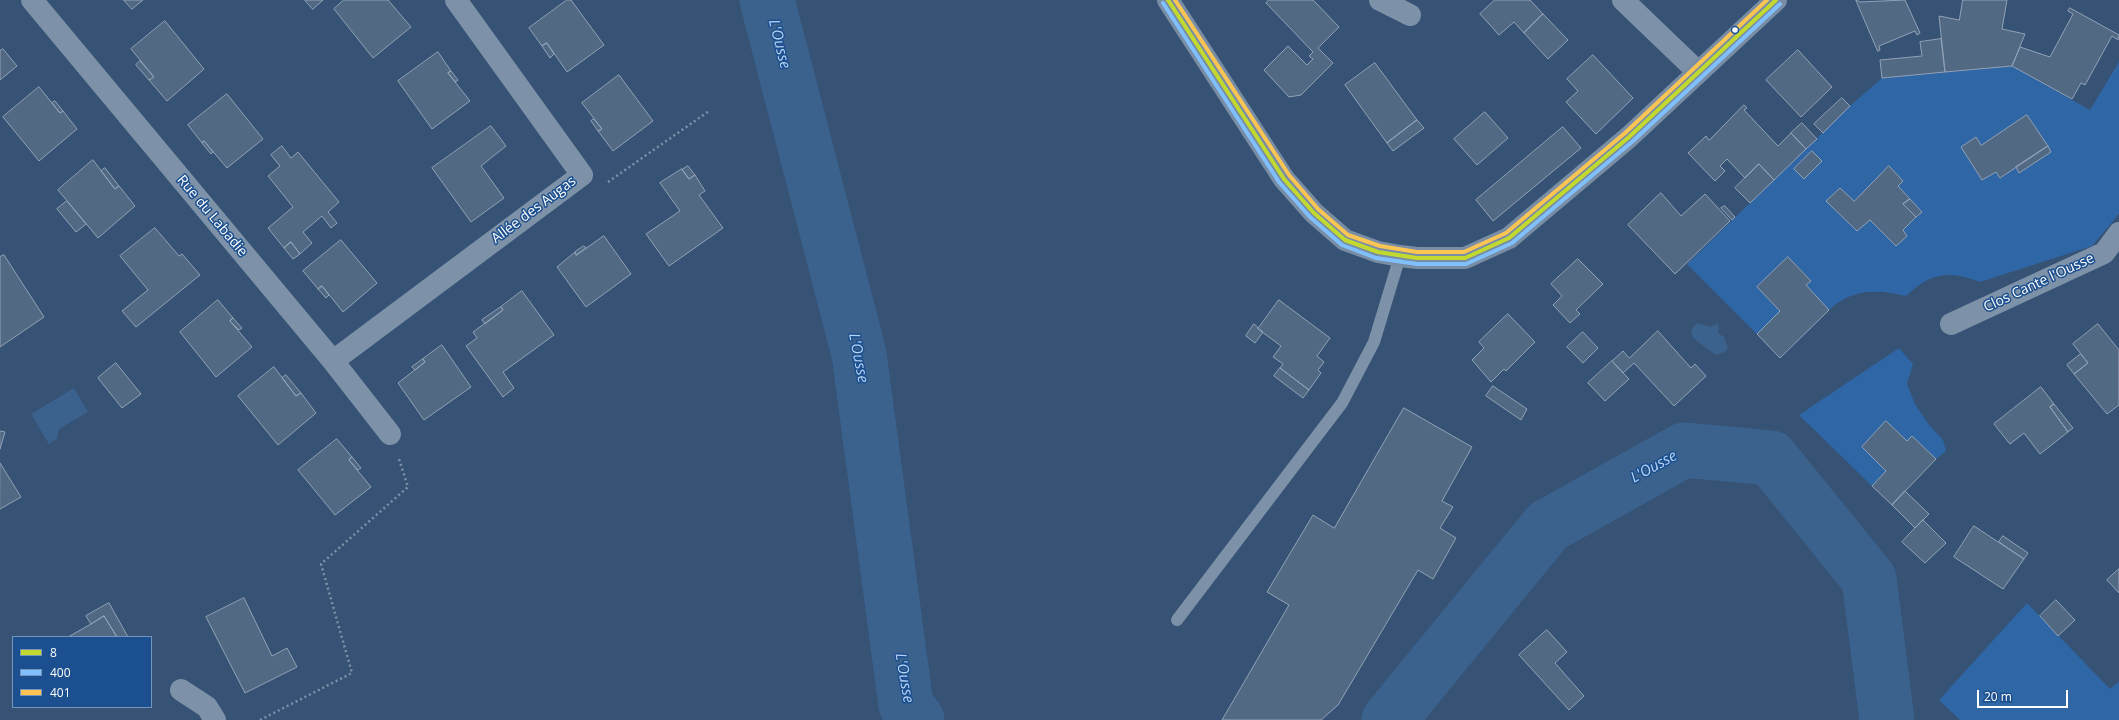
<!DOCTYPE html>
<html>
<head>
<meta charset="utf-8">
<style>
	body { margin:0 }
	#map { position:relative; width:2119px; height:720px; overflow:hidden; background:#365274; font-family:"Open Sans",sans-serif }
	canvas { display:block }
	.legend { position:absolute; left:12px; top:636px; width:140px; height:72px; box-sizing:border-box; background:#1b4f8f; border:1px solid #7695bc; margin:0; padding:5px 7px; list-style:none; font-size:12px; color:#fff }
	.legend li { display:flex; align-items:center; gap:8px; height:20px }
	.legend b { width:20px; border:1px solid #7695bc }
	.scale { position:absolute; left:1977px; top:690px; width:91px; height:18px; box-sizing:border-box; border:2px solid #fff; border-top:0; padding-left:5px; font-size:12px; line-height:14px; white-space:nowrap; color:#fff; -webkit-text-stroke:3px #1b4f8f; paint-order:stroke }
</style>
</head>
<body>
<div id="map">
<canvas width="2119" height="720"></canvas>
<ul class="legend">
<li><b style="height:5px;background:#c2da2e"></b>8</li>
<li><b style="height:5px;background:#80c0ff"></b>400</li>
<li><b style="height:5px;background:#fcc553"></b>401</li>
</ul>
<div class="scale">20 m</div>
</div>
<script>
const ctx = document.querySelector('canvas').getContext('2d');
ctx.lineJoin = 'round';
function paint(path, color) { ctx.fillStyle = color; ctx.fill(path, 'evenodd'); }
function strokePath(path, color, width, dash) { ctx.strokeStyle = color; ctx.lineWidth = width; ctx.lineCap = dash ? 'butt' : 'round'; ctx.setLineDash(dash || []); ctx.stroke(path); }
function label(font, color, halo, rows, align = 'center') {
  ctx.font = font + ' "Open Sans",sans-serif'; ctx.lineWidth = 3; ctx.setLineDash([]); ctx.textBaseline = 'middle'; ctx.strokeStyle = halo; ctx.fillStyle = color; for (const [text, x, y, turn = 0] of rows) {
    ctx.save(); ctx.translate(x, y); ctx.rotate((+turn || 0) * Math.PI / 180); ctx.textAlign = isNaN(turn) ? turn : align; if (halo) ctx.strokeText(text, 0, 0); ctx.fillText(text, 0, 0); ctx.restore();
  }
}
const green = new Path2D(`
	M2119,62V214L2092,246L1980,282C1947,270 1931,273 1906,296C1877,289 1852,289 1829,310L1806,285L1811,280L1788,257L1757,287L1780,311L1757,334L1687,264L1850,106L1882,78L2012,66L2090,110ZM2027,115L2051,152L2019,172L2016,167L2001,178L1996,172L1982,180L1961,147L1976,137L1981,145ZM1812,151L1822,161L1804,179L1794,168ZM1889,166L1903,181L1898,186L1922,212L1903,230L1907,236L1896,246L1870,220L1857,231L1826,201L1840,188L1854,201Z
	M1899,348L1913,364L1907,384L1915,404L1929,425L1943,440L1946,451L1936,459L1912,436L1907,441L1886,421L1862,447L1886,471L1872,486L1799,415Z
	M2027,603L2110,689L2119,681V720H1960L1939,700Z`);
const water = new Path2D(`
	M1697,323L1710,327L1717,324L1719,326L1718,333L1724,337L1728,349L1724,352L1716,355L1693,338L1691,330Z
	M74,388L88,412L59,429L57,439L49,444L31,414Z`);
const river = new Path2D(`
	M767,0L859,354L906,705L917,720
	M1389,720L1548,526L1684,450L1771,458L1869,579L1887,720`);
const building = new Path2D(`
	M124,0H143L132,9Z
	M305,0H323L313,9Z
	M344,0H388L411,27L373,58L334,9Z
	M567,0H571L604,45L567,72L547,43L542,46L529,28Z
	M1269,0H1313L1339,27L1318,48L1333,63L1301,95L1289,97L1264,70L1288,46L1307,65L1313,59L1309,56L1313,52L1266,3Z
	M1495,0H1530L1543,14L1524,33L1514,22L1499,35L1480,14Z
	M1856,0L1860,2L1905,0L1920,33L1917,35L1915,31L1879,46L1880,50L1878,51Z
	M1963,0H2007L2002,29L2025,34L2012,66L1945,72L1939,16L1959,20Z
	M2070,8L2119,35L2118,40L2112,36L2085,85L2081,83L2072,99L2012,66L2020,47L2050,57L2073,14L2068,11Z
	M1543,14L1568,40L1548,59L1524,33Z
	M165,21L204,69L167,101L149,80L154,77L131,49Z
	M1941,39L1945,72L1882,78L1880,60L1922,56L1920,42Z
	M547,43L554,54L550,58L542,46Z
	M3,49L17,66L0,80V51Z
	M1798,50L1832,87L1801,117L1766,80Z
	M438,52L451,71L448,73L470,101L432,129L398,81Z
	M1593,55L1633,98L1596,134L1566,102L1578,91L1567,79Z
	M140,61L154,77L149,80L136,65Z
	M1375,63L1417,120L1387,143L1345,85Z
	M451,71L458,80L456,82L448,73Z
	M619,75L653,121L613,151L598,131L602,129L582,103Z
	M39,87L60,113L63,111L77,129L39,161L3,117Z
	M227,94L263,139L227,168L204,141L202,143L188,125Z
	M1842,98L1850,106L1823,133L1814,124Z
	M55,101L63,111L60,113L52,103Z
	M1744,105L1747,108L1744,110L1778,146L1791,133L1806,149L1774,180L1759,164L1745,178L1727,159L1720,166L1725,171L1715,181L1688,153L1706,136L1709,140Z
	M1485,112L1508,138L1477,165L1454,139Z
	M2027,115L2048,146L2000,178L1996,172L1982,180L1961,147L1976,137L1981,145Z
	M594,119L602,129L598,131L591,121Z
	M1417,120L1424,128L1393,151L1387,143Z
	M1802,123L1817,139L1806,149L1791,133Z
	M491,126L506,146L481,166L504,198L471,222L432,168Z
	M1563,127L1581,148L1493,221L1476,200Z
	M204,141L213,152L211,154L202,143Z
	M282,146L291,158L298,152L339,202L328,212L337,223L331,228L322,216L303,232L312,243L300,254L291,242L284,248L268,228L293,207L268,176L280,166L271,155Z
	M2048,146L2051,152L2019,173L2016,167Z
	M1812,151L1822,161L1804,179L1794,169Z
	M93,160L115,189L119,186L135,206L98,238L58,190Z
	M1759,164L1774,180L1750,203L1735,188Z
	M688,166L695,175L689,179L682,170Z
	M1889,166L1903,181L1898,186L1910,199L1903,204L1916,217L1903,230L1907,236L1896,246L1870,220L1857,231L1826,201L1840,188L1854,201Z
	M105,168L119,186L115,189L101,171Z
	M682,169L689,179L695,175L705,191L699,195L723,228L669,266L646,234L680,211L660,183Z
	M1661,193L1681,216L1705,194L1730,221L1675,274L1628,225Z
	M1910,199L1922,212L1916,217L1903,204Z
	M67,201L86,224L76,232L57,209Z
	M1725,206L1735,217L1732,220L1721,208Z
	M155,228L179,256L182,254L200,275L136,327L122,311L148,290L120,256Z
	M604,236L631,274L586,307L557,267L575,252L576,255Z
	M341,240L377,283L343,312L322,286L318,289L303,271Z
	M291,242L300,254L293,259L284,248Z
	M584,246L586,248L576,255L575,252Z
	M4,255L44,317L0,347V257Z
	M1788,257L1811,281L1806,285L1829,310L1780,358L1757,334L1780,311L1757,287Z
	M1578,259L1603,284L1576,310L1580,314L1570,323L1553,305L1562,296L1551,284Z
	M322,286L329,295L326,298L318,289Z
	M522,291L554,335L503,372L514,388L503,397L466,346L477,338L473,332L503,310L501,307Z
	M218,300L233,318L230,321L252,347L216,377L180,332Z
	M1279,300L1330,338L1317,356L1324,362L1318,370L1321,373L1309,390L1280,368L1283,364L1273,357L1281,346L1258,329Z
	M501,307L503,310L485,324L482,320Z
	M1508,314L1535,342L1506,371L1504,369L1491,382L1472,360L1484,348L1479,342Z
	M233,318L242,328L239,330L230,321Z
	M1254,324L1263,332L1255,343L1246,336Z
	M2098,324L2119,350V405L2107,414L2074,374L2088,363L2073,344Z
	M1658,331L1691,368L1695,364L1706,376L1674,406L1634,363L1623,373L1612,361L1623,351L1629,358Z
	M1583,332L1598,348L1583,363L1567,347Z
	M442,345L471,387L424,420L398,383L425,362L423,359Z
	M2081,354L2088,363L2074,374L2067,365Z
	M423,359L425,362L415,370L412,367Z
	M1612,361L1629,379L1605,401L1588,383Z
	M116,363L141,394L122,408L98,378Z
	M274,367L296,396L301,393L316,413L278,445L238,396Z
	M1280,368L1309,390L1303,398L1274,376Z
	M286,375L301,393L296,396L282,378Z
	M1493,386L1527,409L1521,420L1486,396Z
	M2041,387L2054,404L2050,407L2068,432L2040,454L2024,433L2010,444L1994,424Z
	M2054,404L2073,428L2068,432L2050,407Z
	M1404,408L1472,447L1442,501L1453,507L1440,528L1456,538L1433,579L1418,570L1338,705L1321,720H1222L1289,605L1267,592L1313,515L1334,528Z
	M1886,421L1907,441L1912,436L1936,459L1892,505L1872,486L1886,471L1862,447Z
	M0,431L5,432L0,449Z
	M337,439L352,457L349,460L371,487L335,515L298,470Z
	M352,457L361,468L358,470L349,460Z
	M0,463L21,497L0,509Z
	M1905,491L1929,514L1915,528L1892,505Z
	M1923,520L1946,543L1925,563L1902,542Z
	M1974,526L2024,559L2003,589L1954,557Z
	M2003,536L2028,553L2024,559L1999,542Z
	M2119,569V593L2107,580Z
	M244,598L272,656L287,648L297,667L245,693L206,617Z
	M2056,600L2075,620L2058,636L2040,616Z
	M109,603L128,637H117L104,616L91,624L86,616Z
	M104,616L117,637H68L91,624Z
	M1547,630L1567,652L1555,663L1584,696L1569,710L1519,655Z`);
const path = new Path2D(`
	M608,182L709,111
	M260,720L352,673L321,564L408,487L399,459`);
const lane = new Path2D(`
	M1177,620L1342,403L1374,342L1400,256`);
const street = new Path2D(`
	M32,0L333,361L390,434
	M1380,0L1410,15
	M1623,0L1697,71
	M1951,324L2104,253L2119,233
	M333,361L582,175L456,0
	M181,690L207,707L215,720`);
const secondary = new Path2D(`
	M1168,0L1284,179L1314,213L1345,240L1378,252L1400,256L1417,258H1465L1509,238L1629,137L1776,0`);
const bus1 = new Path2D(`
	M1168,0L1284,179L1314,213L1345,240L1378,252L1417,258H1465L1509,238L1629,137L1776,0`);
const bus2 = new Path2D(`
	M1163,3L1279,182L1310,217L1342,245L1376,258L1417,264H1466L1512,243L1633,141L1780,4`);
const bus3 = new Path2D(`
	M1175,0L1289,175L1318,209L1348,235L1380,246L1417,252H1464L1506,233L1625,133L1767,0`);
const markers = [
	[1735,30,3.5,"#fff"]
];
const streetNames = [
	["Allée des Augas",534,210,-37],
	["Rue du Labadie",212,216,50],
	["Clos Cante l'Ousse",2039,283,-25]
];
const waterNames = [
	["L'Ousse",779,44,76],
	["L'Ousse",858,358,79],
	["L'Ousse",1654,467,-29],
	["L'Ousse",904,678,80]
];
paint(green, '#2f66a5');
paint(water, '#3b618d');
strokePath(river, '#3b618d', 55);
paint(building, '#526984');
strokePath(building, '#92a2b6', 1);
strokePath(path, '#7d92a8', 2.5, [2, 3]);
strokePath(lane, '#7d92a8', 12);
strokePath(street, '#7d92a8', 22);
strokePath(secondary, '#798da4', 22);
strokePath(bus1, '#c2da2e', 4);
strokePath(bus2, '#80c0ff', 4);
strokePath(bus3, '#fcc553', 4);
for (const [x, y, r, color] of markers) { const dot = new Path2D(); dot.arc(x, y, r, 0, 2 * Math.PI); ctx.fillStyle = color; ctx.fill(dot); strokePath(dot, '#1b4f8f', 1.5); }
label('14px', '#fff', '#1b4f8f', streetNames);
label('italic 15px', '#b5d3f5', '#1b4f8f', waterNames);
</script>
</body>
</html>
